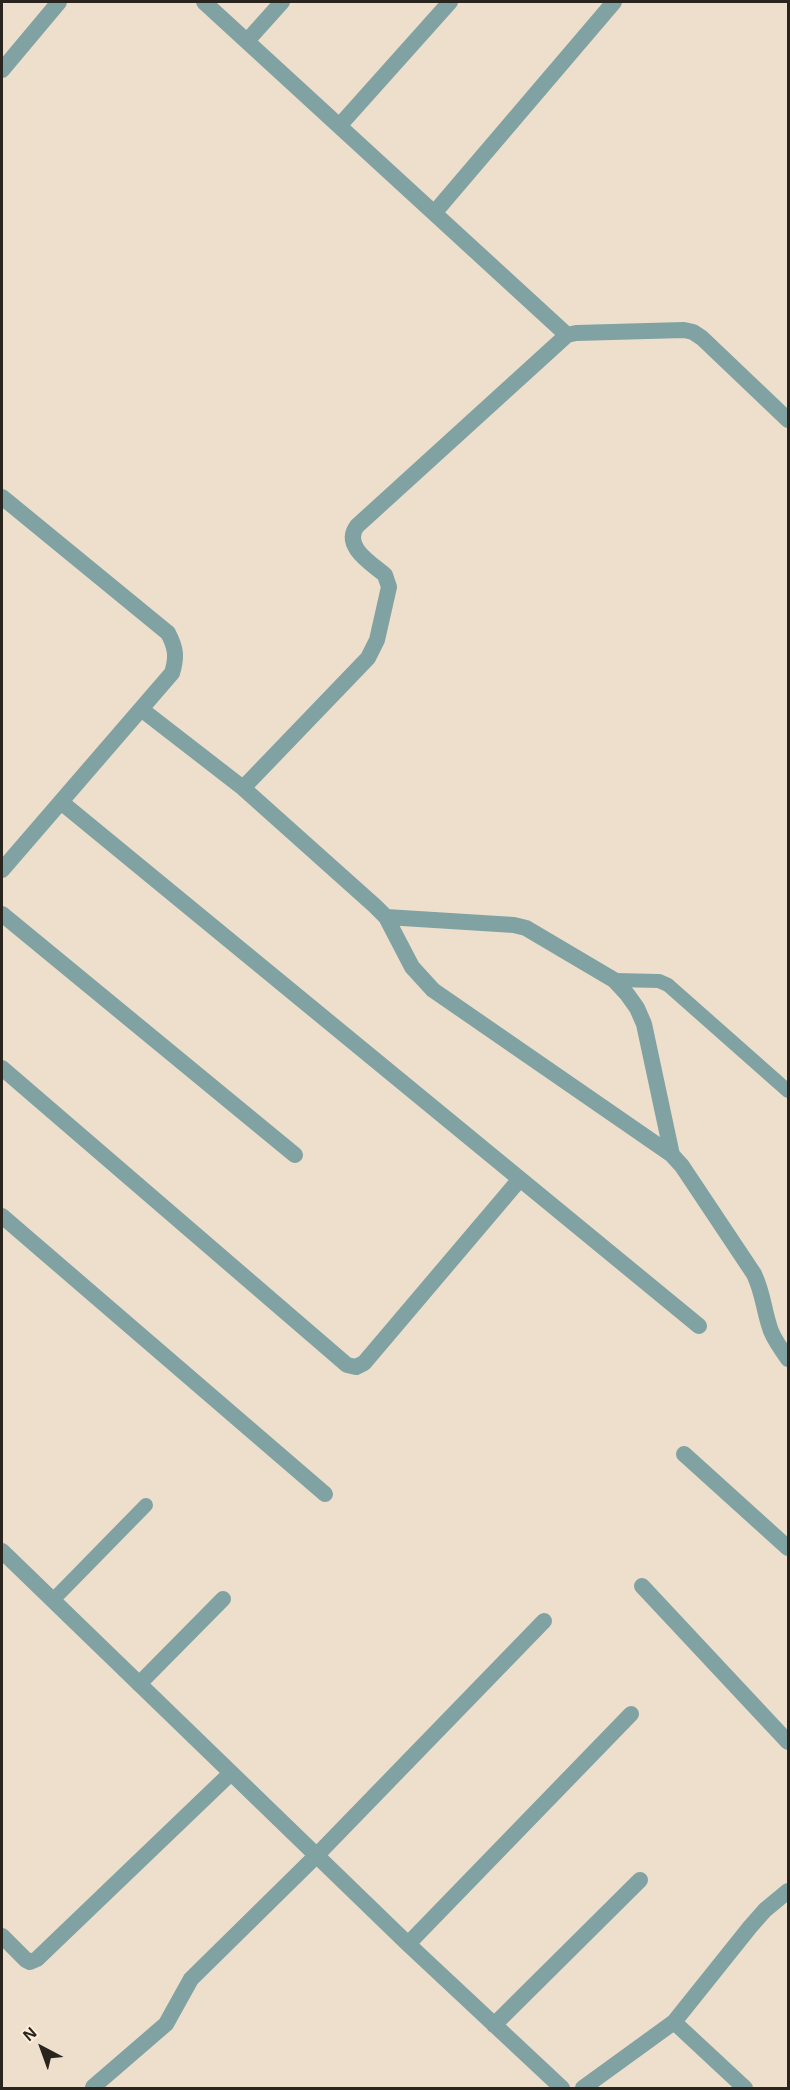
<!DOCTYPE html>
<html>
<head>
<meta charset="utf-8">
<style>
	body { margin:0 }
	#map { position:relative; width:790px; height:2090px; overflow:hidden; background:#eedfcc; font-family:Helvetica,sans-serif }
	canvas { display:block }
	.frame { position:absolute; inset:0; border:3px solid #29241d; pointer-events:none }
	.north { position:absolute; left:12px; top:2018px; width:60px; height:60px; -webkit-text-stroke:4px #fcecd9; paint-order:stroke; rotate:319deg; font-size:16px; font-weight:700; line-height:24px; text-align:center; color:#29241d }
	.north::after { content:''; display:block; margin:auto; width:21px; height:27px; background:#29241d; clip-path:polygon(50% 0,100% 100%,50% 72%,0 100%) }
</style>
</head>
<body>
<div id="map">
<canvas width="790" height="2090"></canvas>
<div class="frame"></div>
<div class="north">N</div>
</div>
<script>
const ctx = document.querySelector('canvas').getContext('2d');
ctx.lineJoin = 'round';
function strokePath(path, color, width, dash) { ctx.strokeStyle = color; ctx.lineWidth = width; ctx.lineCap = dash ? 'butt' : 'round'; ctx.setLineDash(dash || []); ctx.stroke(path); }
const service = new Path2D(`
	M614,980L659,981L668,985L788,1091
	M53,1600L146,1505`);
const minor = new Path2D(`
	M204,2L567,335
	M247,41L282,2
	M2,70L59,2
	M340,125L450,2
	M435,212L614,2
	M2,497L168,633C176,648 177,657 172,673L2,870
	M141,709L243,788L375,906L386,917L412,967L433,990L672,1155L682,1166L754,1274C763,1293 763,1306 769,1325C772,1338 781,1348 788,1359
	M243,788L368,658L377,640L389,587L385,575C371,563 342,546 357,526L567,335L576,333L684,330L693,332L702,338L788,420
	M61,802L699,1326
	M2,914L295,1155
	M386,917L514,925L526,928L614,980L627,994L637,1008L644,1024L672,1155
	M2,1068L347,1365L356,1367L364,1363L520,1179
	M2,1216L325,1494
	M684,1454L788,1548
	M2,1551L408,1944L562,2088
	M642,1586L788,1742
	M139,1684L223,1599
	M2,1936L26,1960L30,1962L37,1959L231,1773
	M408,1944L631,1714
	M674,2022L745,2088
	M494,2025L640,1880
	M93,2087L166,2024L191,1979L316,1856L544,1621
	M583,2088L674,2022L750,1927L765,1910L788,1891`);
strokePath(service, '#80a2a3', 14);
strokePath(minor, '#80a2a3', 16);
</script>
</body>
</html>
